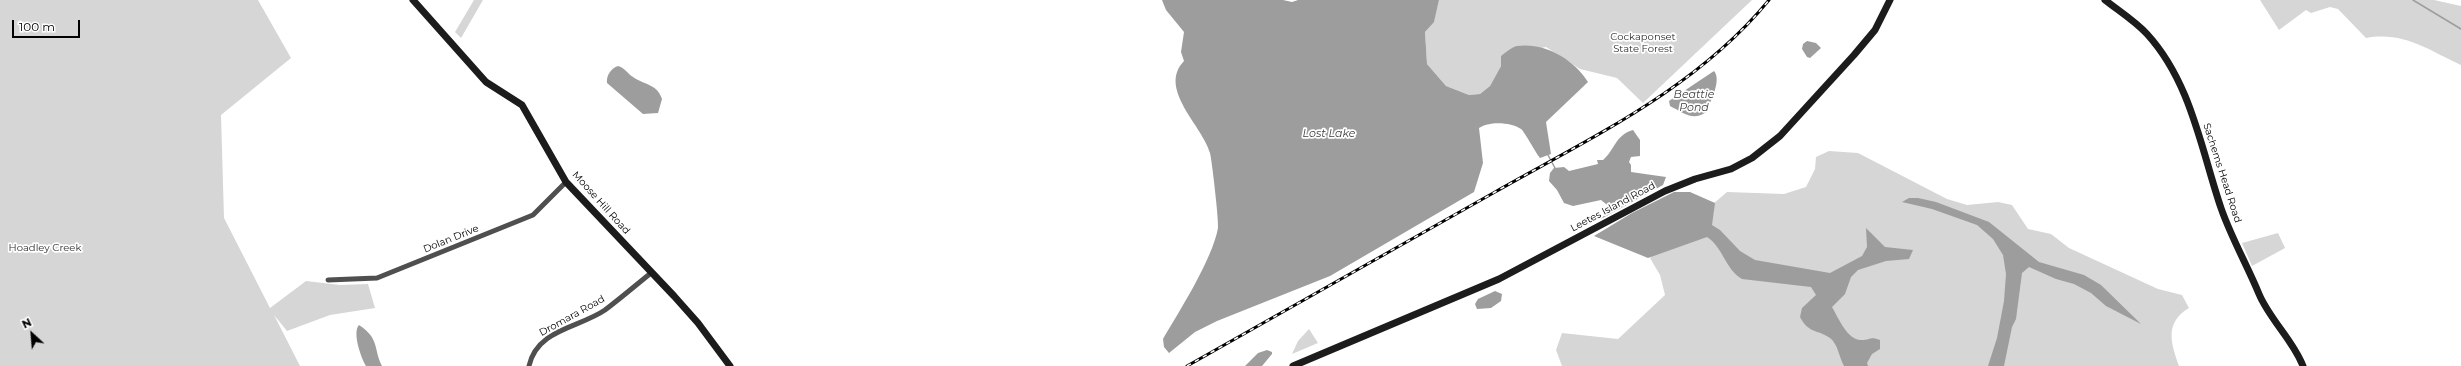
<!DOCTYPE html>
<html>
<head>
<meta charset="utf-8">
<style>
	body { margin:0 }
	#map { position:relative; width:2461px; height:366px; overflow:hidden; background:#fff; font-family:Montserrat,sans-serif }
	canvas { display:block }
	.north { position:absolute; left:12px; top:314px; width:40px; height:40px; -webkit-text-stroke:3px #fff; paint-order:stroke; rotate:334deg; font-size:11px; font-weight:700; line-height:16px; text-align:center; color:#000 }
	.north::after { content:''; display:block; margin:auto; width:14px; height:18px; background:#000; clip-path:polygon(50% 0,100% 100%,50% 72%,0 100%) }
	.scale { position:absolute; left:12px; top:20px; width:68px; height:18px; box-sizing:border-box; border:2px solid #000; border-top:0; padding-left:5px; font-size:12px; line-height:14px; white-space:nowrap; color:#000; -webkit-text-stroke:3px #fff; paint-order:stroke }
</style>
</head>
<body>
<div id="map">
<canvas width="2461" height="366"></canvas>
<div class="north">N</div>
<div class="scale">100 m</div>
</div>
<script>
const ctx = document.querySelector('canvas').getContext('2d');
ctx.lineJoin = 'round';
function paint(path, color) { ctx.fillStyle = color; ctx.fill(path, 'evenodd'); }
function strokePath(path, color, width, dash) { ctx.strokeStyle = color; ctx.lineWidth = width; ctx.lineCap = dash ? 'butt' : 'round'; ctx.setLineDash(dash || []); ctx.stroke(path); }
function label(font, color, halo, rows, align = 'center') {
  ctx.font = font + ' Montserrat,sans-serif'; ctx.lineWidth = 3.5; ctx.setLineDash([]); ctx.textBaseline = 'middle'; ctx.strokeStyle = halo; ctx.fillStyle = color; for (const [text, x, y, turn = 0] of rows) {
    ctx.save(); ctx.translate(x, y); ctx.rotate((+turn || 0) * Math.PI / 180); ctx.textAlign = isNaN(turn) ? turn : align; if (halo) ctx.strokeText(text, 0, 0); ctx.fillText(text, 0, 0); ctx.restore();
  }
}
const green = new Path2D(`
	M0,0H258L291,58L221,115L224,218L270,308L306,281L340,285L368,284L375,308L330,315L287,331L274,315L300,366H0Z
	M474,0H483L461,38L455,32Z
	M1439,0H1752L1643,103L1617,78L1580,69L1546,47L1501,56V66L1490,86L1480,94L1469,95L1446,86L1427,64L1425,32L1434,21Z
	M2260,0H2434L2461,6V65C2428,50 2404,31 2366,38L2338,9L2330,7L2311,13L2306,10L2279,30Z
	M1829,151L1858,153L1947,199L1967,205L1998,202L2012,205L2028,229L2051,234L2069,248L2158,289L2182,295L2189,308C2164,323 2171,343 2179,366H1562L1556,350L1562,333L1618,339L1665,295L1660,275L1650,258L1727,192L1784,194L1806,187L1815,169L1816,157Z
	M2278,233L2285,248L2252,266L2242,243Z
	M1309,329L1318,343L1292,354L1298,341Z`);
const water = new Path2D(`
	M1162,0H1283L1292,2L1298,0H1439L1434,22L1425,32L1427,64L1446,86L1469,95L1480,94L1490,86L1501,66V56C1505,53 1512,47 1517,46C1544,42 1574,59 1588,82L1546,122L1551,154L1540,158C1536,153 1524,131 1521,129C1511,122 1489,121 1479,128L1483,163L1474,192L1330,276L1217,321L1195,332L1169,353L1164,347L1163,339C1180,310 1212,260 1218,228C1219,221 1212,161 1210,153C1203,126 1157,89 1184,61L1181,52L1184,32L1166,10Z
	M1807,41L1816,43L1821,48L1810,58L1807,57L1802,49L1803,44Z
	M618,66C624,67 628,74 633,77C645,85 657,84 662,99L658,113L643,114L607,83C606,76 611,68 618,66Z
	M1714,71C1722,80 1710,103 1706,112C1693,122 1682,112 1670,106L1669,101Z
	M1633,130L1640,140V156L1631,157L1629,162L1631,165V172L1666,177L1663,185L1601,219L1611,208L1601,200L1573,206L1564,203L1557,190L1549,181L1550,173L1554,168L1564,167L1569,171L1598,164L1597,160H1603C1615,150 1615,135 1633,130Z
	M1674,192H1690L1715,203L1712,225L1720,230L1740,251L1755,260L1830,273L1862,256L1867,247L1866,228L1885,247L1913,250L1909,259L1886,261L1858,270L1851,277L1845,294L1832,307C1838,317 1847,340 1861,340C1871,340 1870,336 1880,340V349L1872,354L1867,363L1868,366H1844C1839,357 1838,344 1830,338C1817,329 1809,334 1800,317L1802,308L1816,295L1811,287L1742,279C1725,269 1723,247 1707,237L1648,258L1594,236L1632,213Z
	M1909,198H1918L1936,202L1989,222L2039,262L2084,275L2101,285L2141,324L2106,306L2091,293L2074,284L2056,279L2029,267L2022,273L2016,319L2012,327L2004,366H1988L1997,338L2004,301L2006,274L2003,255L1993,239L1977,225L1932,209L1902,202Z
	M1495,291L1502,294L1501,301L1491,308L1477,309L1475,304L1478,299Z
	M359,325C380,339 373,348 382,366H366C361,358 352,332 359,325Z
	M1267,350L1272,352V354L1262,366H1245L1258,353Z`);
const stream = new Path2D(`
	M2413,0L2461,29
	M1548,155L1555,168`);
const street = new Path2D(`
	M328,280L377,278L533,215L566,182
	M529,366C537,329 579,328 605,310C621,298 636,285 651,273`);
const secondary = new Path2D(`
	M413,0L486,82L522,105L566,182L674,296L698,323L730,366
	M2105,0C2119,11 2135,21 2147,34C2191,82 2201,149 2221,208C2231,237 2247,265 2259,294C2270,320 2293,340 2303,366
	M1293,366L1499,279L1665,191L1695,179L1731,169L1752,158L1780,136L1854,55L1875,30L1890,0`);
const rail = new Path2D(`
	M1187,366C1290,308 1392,250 1495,192C1592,137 1697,88 1769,0`);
const parkNames = [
	["Cockaponset",1643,37],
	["State Forest",1643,49],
	["Hoadley Creek",45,248]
];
const streetNames = [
	["Sachems Head Road",2222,173,72],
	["Moose Hill Road",601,203,48],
	["Leetes Island Road",1613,207,-28],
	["Dolan Drive",451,239,-22],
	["Dromara Road",572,316,-29]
];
const waterNames = [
	["Beattie",1694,95],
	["Pond",1694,108],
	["Lost Lake",1329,134]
];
paint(green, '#d6d6d6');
paint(water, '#9d9d9d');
strokePath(stream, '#9d9d9d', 1.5);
strokePath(street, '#4f4f4f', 5);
strokePath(secondary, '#1c1c1c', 7);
strokePath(rail, '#000', 3);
strokePath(rail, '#fff', 1.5, [4.5]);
label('10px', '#2d2d2d', '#fff', parkNames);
label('10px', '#000', '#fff', streetNames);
label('italic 11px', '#3e3e3e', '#fff', waterNames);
</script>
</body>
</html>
